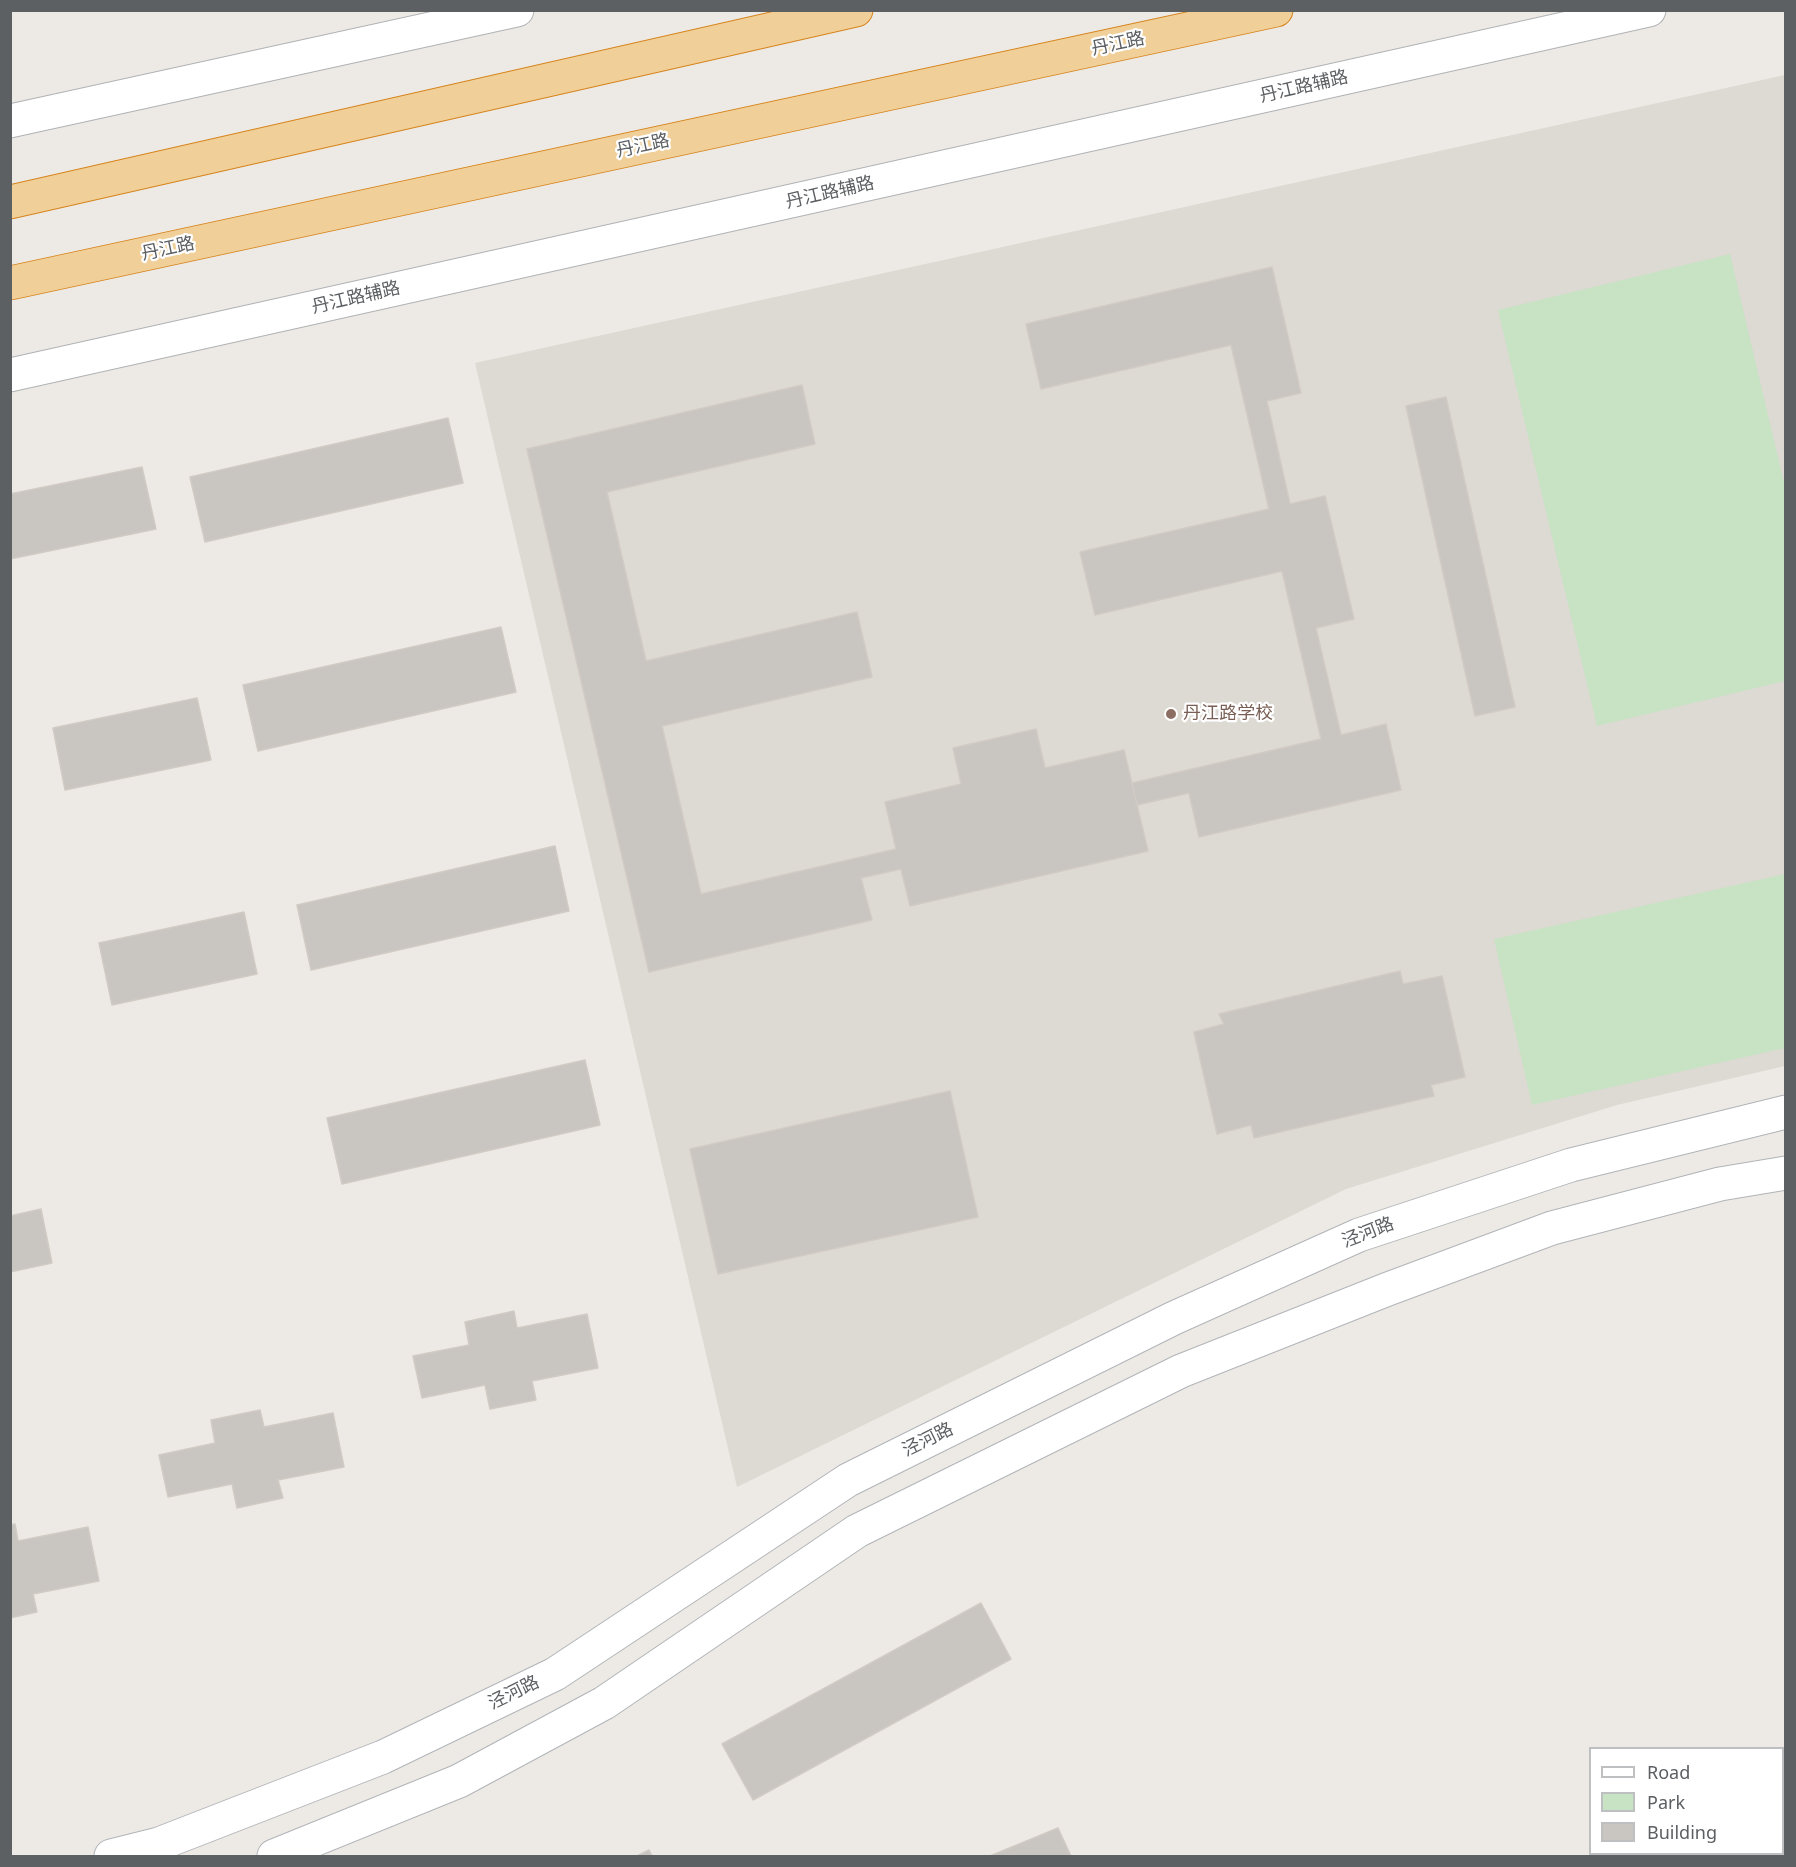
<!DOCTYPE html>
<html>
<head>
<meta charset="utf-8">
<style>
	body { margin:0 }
	#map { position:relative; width:1796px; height:1867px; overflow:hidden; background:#edeae5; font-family:"Noto Sans",sans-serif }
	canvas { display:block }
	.frame { position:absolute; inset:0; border:12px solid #5d6063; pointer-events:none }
	.legend { position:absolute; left:1589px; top:1747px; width:195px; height:108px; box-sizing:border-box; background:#fff; border:2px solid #bebfc1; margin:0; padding:8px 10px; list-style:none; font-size:18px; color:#5d6063 }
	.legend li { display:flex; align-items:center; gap:12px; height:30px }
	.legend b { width:30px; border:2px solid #bebfc1 }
</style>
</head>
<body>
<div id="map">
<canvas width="1796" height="1867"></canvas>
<div class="frame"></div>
<ul class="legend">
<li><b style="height:8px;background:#fff"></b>Road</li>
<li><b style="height:16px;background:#c8e2c4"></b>Park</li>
<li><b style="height:16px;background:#c9c5c1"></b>Building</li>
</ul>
</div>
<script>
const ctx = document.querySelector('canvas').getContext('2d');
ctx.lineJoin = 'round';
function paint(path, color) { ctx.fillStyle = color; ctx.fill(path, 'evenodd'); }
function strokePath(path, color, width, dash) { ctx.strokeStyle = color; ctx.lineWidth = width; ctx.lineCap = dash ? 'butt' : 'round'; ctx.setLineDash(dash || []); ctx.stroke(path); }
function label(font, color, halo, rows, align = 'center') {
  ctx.font = font + ' "Noto Sans","Noto Sans SC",sans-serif'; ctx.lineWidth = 4.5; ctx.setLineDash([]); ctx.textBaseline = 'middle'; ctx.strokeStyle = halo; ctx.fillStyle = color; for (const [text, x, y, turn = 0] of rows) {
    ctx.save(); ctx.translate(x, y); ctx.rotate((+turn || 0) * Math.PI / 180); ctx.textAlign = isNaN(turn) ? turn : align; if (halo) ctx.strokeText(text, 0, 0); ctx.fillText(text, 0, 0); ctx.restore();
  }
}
const education = new Path2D(`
	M1785,75V1066L1617,1105L1346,1189L737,1487L475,363Z`);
const green = new Path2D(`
	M1730,254L1785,487V681L1597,726L1498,310Z
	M1785,874V1048L1532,1105L1494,939Z`);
const building = new Path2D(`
	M1272,267L1301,393L1267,401L1290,504L1325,496L1354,619L1316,628L1341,735L1386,724L1401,790L1199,837L1189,793L1137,805L1132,783L1321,739L1282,571L1095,615L1080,552L1269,509L1231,345L1041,389L1026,324Z
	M802,385L815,444L607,492L646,661L857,612L872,677L662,726L701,894L896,849L885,802L961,784L953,748L1036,729L1045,768L1124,750L1148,851L910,906L901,869L861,878L872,920L649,972L527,449Z
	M1446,397L1515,707L1475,716L1406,406Z
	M448,418L463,483L205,542L190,477Z
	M142,467L156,529L10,559V494Z
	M501,627L516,692L258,751L243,685Z
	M197,698L211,760L65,790L53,728Z
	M555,846L569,911L311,970L297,905Z
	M244,912L257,974L112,1005L99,943Z
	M1400,971L1403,984L1442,976L1465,1077L1431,1085L1434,1096L1254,1138L1251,1125L1217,1134L1194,1032L1224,1024L1219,1014Z
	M585,1060L600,1125L342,1184L327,1118Z
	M950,1091L978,1217L718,1274L690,1149Z
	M41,1209L52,1263L10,1272V1216Z
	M514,1311L517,1328L587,1314L598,1368L532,1381L536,1400L490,1409L485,1385L422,1398L413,1356L469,1345L465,1322Z
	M260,1410L264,1427L333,1413L344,1467L278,1480L283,1498L237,1508L232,1484L168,1497L159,1455L215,1443L211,1420Z
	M15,1524L18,1541L88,1527L99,1581L33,1594L37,1612L10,1618V1525Z
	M981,1603L1011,1659L753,1800L722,1744Z
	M1058,1828L1071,1856H990Z
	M1786,1840V1856H1716L1729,1854H1782V1841Z
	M649,1850L652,1856H637Z`);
const street = new Path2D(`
	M10,121L517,10
	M10,375L1649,10`);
const secondary = new Path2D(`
	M111,1856L159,1844L383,1757L555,1674L848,1480L1174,1318L1359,1235L1571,1165L1786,1112
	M274,1856L459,1781L604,1703L857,1531L1181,1371L1388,1289L1552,1228L1720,1184L1786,1173`);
const highway = new Path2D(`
	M10,202L856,10
	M10,283L1276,10`);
const markers = [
	[1171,714,6,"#8d6e63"]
];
const streetNames = [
	["丹江路",1118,44,-12],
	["丹江路辅路",1304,87,-13],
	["丹江路",643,146,-12],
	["丹江路辅路",830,193,-13],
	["丹江路",168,249,-12],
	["丹江路辅路",356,298,-13],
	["泾河路",1368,1233,-21],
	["泾河路",928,1440,-26],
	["泾河路",514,1693,-26]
];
const educationNames = [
	["丹江路学校",1183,714]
];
paint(education, '#ddd9d3');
paint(green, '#c8e2c4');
paint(building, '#c9c5c1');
strokePath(building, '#d1cbc4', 1.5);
strokePath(street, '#b0b2b5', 35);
strokePath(secondary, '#b1b4b8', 35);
strokePath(highway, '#d6841c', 35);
strokePath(street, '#fff', 33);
strokePath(secondary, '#fff', 33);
strokePath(highway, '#f0cf99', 33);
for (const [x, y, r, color] of markers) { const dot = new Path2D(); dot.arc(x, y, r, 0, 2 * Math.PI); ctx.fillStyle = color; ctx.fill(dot); strokePath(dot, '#fff', 2); }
label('18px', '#5d6063', '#fff', streetNames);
label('18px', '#785e54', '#fff', educationNames, 'left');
</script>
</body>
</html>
